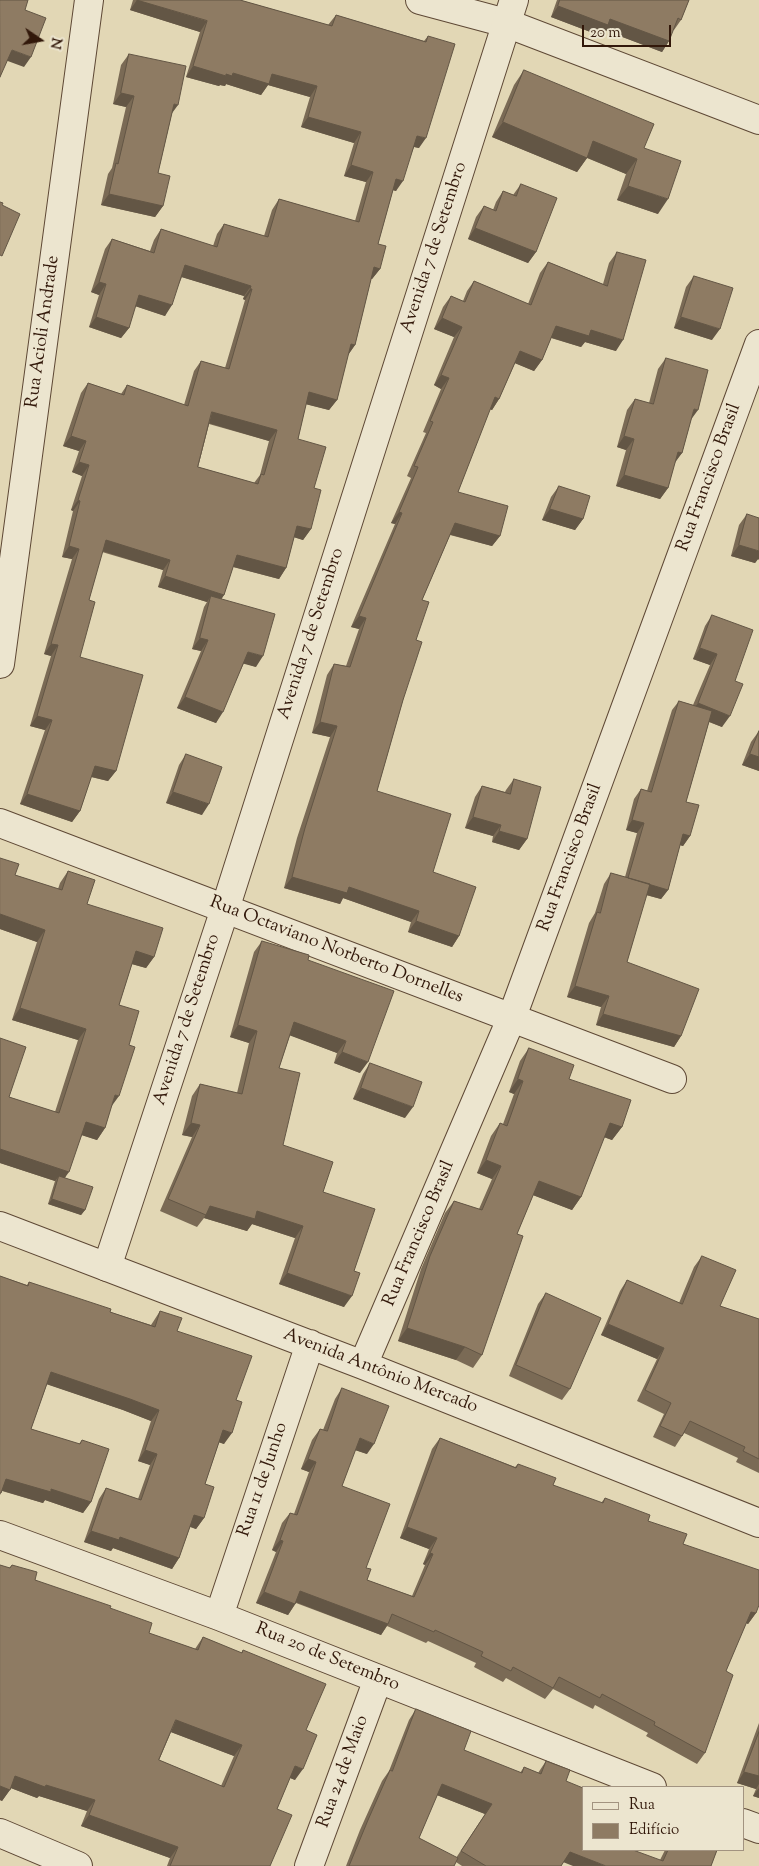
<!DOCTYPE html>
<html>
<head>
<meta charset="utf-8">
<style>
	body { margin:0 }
	#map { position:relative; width:759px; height:1866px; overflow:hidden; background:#e2d7b5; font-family:"Sorts Mill Goudy",serif }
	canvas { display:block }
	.legend { position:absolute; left:582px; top:1786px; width:162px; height:65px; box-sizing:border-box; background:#ece5cf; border:1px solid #a29380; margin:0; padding:6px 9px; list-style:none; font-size:15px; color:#32180a }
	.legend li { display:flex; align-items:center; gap:10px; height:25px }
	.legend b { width:25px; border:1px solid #a29380 }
	.north { position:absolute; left:15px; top:15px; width:50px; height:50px; -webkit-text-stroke:4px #ece5cf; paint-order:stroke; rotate:102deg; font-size:14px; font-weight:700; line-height:20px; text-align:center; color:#32180a }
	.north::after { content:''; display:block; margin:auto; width:18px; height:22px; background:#32180a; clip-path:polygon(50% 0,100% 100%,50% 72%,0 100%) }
	.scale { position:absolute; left:582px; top:25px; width:89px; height:22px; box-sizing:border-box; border:2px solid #32180a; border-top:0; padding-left:6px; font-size:15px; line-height:18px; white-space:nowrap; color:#32180a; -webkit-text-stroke:4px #ece5cf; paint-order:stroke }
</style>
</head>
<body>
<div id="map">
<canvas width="759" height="1866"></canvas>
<ul class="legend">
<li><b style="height:6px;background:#ece5cf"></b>Rua</li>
<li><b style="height:14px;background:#8e7b63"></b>Edifício</li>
</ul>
<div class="north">N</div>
<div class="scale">20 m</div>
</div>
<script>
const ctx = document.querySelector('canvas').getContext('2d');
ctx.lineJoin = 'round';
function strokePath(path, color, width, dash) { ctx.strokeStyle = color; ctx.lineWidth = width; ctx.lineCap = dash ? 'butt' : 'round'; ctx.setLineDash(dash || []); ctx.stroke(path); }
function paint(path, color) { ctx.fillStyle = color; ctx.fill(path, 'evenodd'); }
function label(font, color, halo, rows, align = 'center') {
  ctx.font = font + ' "Sorts Mill Goudy",serif'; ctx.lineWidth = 4.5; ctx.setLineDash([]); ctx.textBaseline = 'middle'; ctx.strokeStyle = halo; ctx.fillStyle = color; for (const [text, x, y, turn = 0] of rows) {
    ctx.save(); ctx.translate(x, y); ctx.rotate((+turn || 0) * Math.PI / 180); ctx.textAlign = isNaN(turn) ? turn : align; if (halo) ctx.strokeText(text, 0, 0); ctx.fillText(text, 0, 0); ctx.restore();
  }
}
const minor = new Path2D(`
	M420,0L506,23L759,120
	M0,664L89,0
	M0,823L672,1079
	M107,1267L363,1365L759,1523
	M363,1365L512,1017L759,344
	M0,1535L219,1616L652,1787
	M219,1616L310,1344
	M743,1823L759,1829
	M0,1833L78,1866
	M309,1866L378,1679`);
const tertiary = new Path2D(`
	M0,1226L107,1267L225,909L514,0`);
const wall = new Path2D(`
	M133,0H240L328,25L336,15L424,41L428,36L419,148L414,147L396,191L393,190L378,244L380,269L372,279H371L355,345L348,355L337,400L329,410L306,404L298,439L314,488L311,529L303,540L294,537L286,568L279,579L233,567L224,595L221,599L256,667L244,663L216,723L177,708L201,651L192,649L204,607L207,602L158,587L163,570L102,552L89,600L80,657L116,771L108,781L91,777L80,811L72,822L20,804L45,730L30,726L51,656L44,654L72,559L62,557L73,511L71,510L82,476L72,472L79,451L63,446L81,393L88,383L121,394L127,385L184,405L194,371L201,361L225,368L245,300L243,299L244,296L182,277L165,316L135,306L129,328L121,338L89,327L99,295L91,292L105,249L112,239L150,251L154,240L161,229L213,246L217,234L224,224L264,236L272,210L279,199L355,221L366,182L344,176L354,143L301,127L310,97L268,85L261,95L226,84L225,86L220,85L219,86L186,77L200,32L130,10ZM209,424L269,441L260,475L254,483L198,467Z
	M557,0H689L681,20L674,30H673L669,41L662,52L604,30L601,36L551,17Z
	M129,54L172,113L158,173L163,206L155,217L101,205L108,174L112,168L126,107L113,104L121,65Z
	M524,70L644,148L658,214L617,200L626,174L587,158L577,172L492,137L514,85Z
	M521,184L536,252L528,263L468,239L476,217L484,206L493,210L496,202L503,191L513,195Z
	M617,252L616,351L585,342L581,347L551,338L542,360L534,371L515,363L499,399L492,410L490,409L458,492L500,536L492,546L450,535L422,600L416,640L403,700L377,791L433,872L459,936L452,947L408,932L411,922L343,898L340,904L284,888L297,838L330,737L312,733L327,675L334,664L346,666L359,629L351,627L395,524L391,523L411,478L407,476L426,433L423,432L441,389L434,385L454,337L434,329L443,307L451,296L463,301L467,291L474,281L528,304L540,273L548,262L603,284L609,263Z
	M694,276L712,340L674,328L686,287Z
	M666,358L691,420L682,453L675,461L668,488L660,499L616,486L626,450L617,447L627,410L635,399L649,403L658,369Z
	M559,486L583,519L575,530L542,520L551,497Z
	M747,514L758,559L755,563L731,556L739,525Z
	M712,615L735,681L722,727L709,722L686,802L690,836L683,846L680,845L668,890L661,899L646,895L627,962L681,1036L674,1047L596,1025L601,1007L567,997L589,923L595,913L604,884L611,873L625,877L637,833L626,830L634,799L641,789L647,791L672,710L679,701L693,705L710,665L693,659L705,626Z
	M759,731V771L742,765L751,742Z
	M186,754L202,815L166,803L179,765Z
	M514,779L527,839L519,850L492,842L493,836L465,828L475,797L482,786L505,792L506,790Z
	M0,858L15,875L58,889L60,883L68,871L87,904L154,957L146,968L132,964L119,1005L129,1045L105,1128L97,1140L82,1135L65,1178L85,1210L81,1215L48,1204L55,1181L0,1163V1038L9,1097L55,1112L78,1040L12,1020L37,942L0,929Z
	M262,941L308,960L360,1073L334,1063L337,1053L290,1035L279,1068L283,1145L323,1192L354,1271L344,1307L279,1284L295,1238L252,1224L247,1231L204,1218L197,1227L160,1211L192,1137L182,1135L192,1096L200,1084L237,1093L249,1043L230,1037L254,952Z
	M529,1048L569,1079L622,1127L612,1140L604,1137L581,1197L572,1210L533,1195L517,1234L482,1355L473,1368L456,1360L398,1341L421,1269L445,1213L454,1201L479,1209L492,1179L477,1173L491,1136L500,1123L503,1124L514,1094L509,1092L520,1061Z
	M370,1063L405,1118L353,1099L363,1074Z
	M702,1256L720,1306L759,1319V1473L736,1462L738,1458L684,1433L675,1447L653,1437L664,1414L637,1401L657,1359L601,1335L620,1291L627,1280L679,1303L694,1267Z
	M0,1276L27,1285L29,1282L110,1312L151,1325L153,1322L160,1311L236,1400L224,1444L219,1442L205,1484L204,1518L196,1529L190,1527L179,1558L172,1569L113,1548L111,1551L84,1542L99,1499L106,1488L138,1499L150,1465L138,1461L151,1421L123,1410L47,1384L31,1429L79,1444L82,1440L91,1502L83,1513L45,1500L43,1503L2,1491L0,1495Z
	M546,1293L570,1389L562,1400L509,1376L538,1304Z
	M342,1388L367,1454L355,1450L342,1486L366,1568L367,1580L412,1596L425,1565L423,1564L429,1549L400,1538L432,1449L440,1438L515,1467L518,1464L553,1485L601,1503L605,1498L648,1521L683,1544L756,1613L748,1624L746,1623L726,1671L705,1753L697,1764L646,1736L648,1733L595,1705L593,1709L553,1689L545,1699L506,1678L503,1682L474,1667L476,1663L428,1641L426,1643L387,1626L381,1635L296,1603L288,1615L256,1603L276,1552L272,1550L282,1523L290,1513L294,1514L309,1472L301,1469L312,1440L320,1429L323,1430L335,1399Z
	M0,1565L9,1568L12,1565L35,1580L110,1608L149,1633L195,1649L203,1637L241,1653L243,1650L306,1730L295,1780L290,1778L277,1809L270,1866H167L170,1858L81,1826L87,1811L39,1796L37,1798L11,1788L2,1801L0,1800ZM171,1732L234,1756L221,1786L159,1760Z
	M416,1709L464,1750L520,1773L524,1767L538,1773L546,1761L566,1781L583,1850L660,1860L665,1850H717L711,1866L563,1862L561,1866H462L456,1862L454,1866H346L360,1830L382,1781L389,1771L409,1720ZM437,1795L485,1814L456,1858L419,1838Z
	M759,1723V1798L753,1796L756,1789L737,1783Z`);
const shadedWall = new Path2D(`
	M137,0L207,21L200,32L130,10Z
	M558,6L610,19L669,41L662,52L604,30L601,36L551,17Z
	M12,50L31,57L24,67L5,60Z
	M193,66L226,74H272L317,86L310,97L268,85L261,95L226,84L225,86L220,85L219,86L186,77Z
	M121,93L134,96L126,107L113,104Z
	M174,104L178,105L170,116Z
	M308,117L361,132L354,143L301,127Z
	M503,122L587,158L577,172L492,137Z
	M417,136L426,138L419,148L410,146Z
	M593,141L637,159L626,174L583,156Z
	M351,165L373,172L366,182L344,176Z
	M396,179L403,181L396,191L389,189Z
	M628,186L668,199L658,214L617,200Z
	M109,194L163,206L155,217L101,205Z
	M475,228L536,252L528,263L468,239Z
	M185,265L251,286L244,296L178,276Z
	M374,267L380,269L372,279L367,277Z
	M99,282L106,284L99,295L91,292Z
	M250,289H252L245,300L243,299Z
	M139,295L172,305L165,316L132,305Z
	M96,317L129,328L121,338L89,327Z
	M681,317L720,329L712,340L674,328Z
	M442,318L462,327L454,337L434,329Z
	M556,326L591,330L623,340L616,351L585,342L581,347L549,337Z
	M351,344L355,345L348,355Z
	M520,351L542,360L534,371L512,362Z
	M441,375L449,378L441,389L434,385Z
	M309,392L337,400L329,410L301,403Z
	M495,397L499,399L492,410L487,408Z
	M694,409L698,410L690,421Z
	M212,412L277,430L269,441L205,422Z
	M71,436L86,441L79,451L63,446Z
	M624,436L634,439L626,450L617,447Z
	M678,452L682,453L674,464Z
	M79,462L89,465L82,476L72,472Z
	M624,475L668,488L660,499L616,486Z
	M78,500L80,501L73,511L71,510Z
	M550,509L583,519L575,530L542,520Z
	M399,512L402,513L395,524L391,523Z
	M455,523L500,536L492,546L448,534Z
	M297,526L311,529L303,540L290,536Z
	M106,540L170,560L163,570L99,550Z
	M739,545L759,551V560L758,559L755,563L731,556Z
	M69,546L79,549L72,559L62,557Z
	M237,555L286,568L279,579L230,566Z
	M165,576L224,595L217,606L211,596L207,602L158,587Z
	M359,616L366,618L359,629L351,627Z
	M200,638L208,640L201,651L192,649Z
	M51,644L58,645L51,656L44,654Z
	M700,648L717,654L710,665L693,659Z
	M248,652L263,656L256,667L241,663Z
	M185,697L223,712L216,723L177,708Z
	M698,703L730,716L722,727L690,714Z
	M37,716L52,720L45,730L30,726Z
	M320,722L337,726L330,737L312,733Z
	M750,754L759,757V771L742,765Z
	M95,766L116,771L108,781L88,776Z
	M173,792L209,804L202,815L166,803Z
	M27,794L80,811L72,822L20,804Z
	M473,817L501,825L493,836L465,828Z
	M632,820L644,823L637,833L626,830Z
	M499,831L527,839L519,850L492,842Z
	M683,834L690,836L683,846L676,844Z
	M292,877L349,887L419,911L411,922L343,898L340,904L284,888Z
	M628,878L668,890L661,899L621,888Z
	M0,914L45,930L37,942L0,929Z
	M416,921L459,936L452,947L408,932Z
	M136,951L154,957L146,968L128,963Z
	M575,986L609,996L601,1007L567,997Z
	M20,1008L86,1029L78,1040L12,1020Z
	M603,1014L681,1036L674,1047L596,1025Z
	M294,1022L346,1041L337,1053L286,1034Z
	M238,1025L257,1031L249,1043L230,1037Z
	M342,1052L368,1062L360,1073L334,1063Z
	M518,1079L523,1081L514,1094L509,1092Z
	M361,1088L413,1107L405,1118L353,1099Z
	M115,1095L119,1096L111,1107Z
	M86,1122L105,1128L97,1140L78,1134Z
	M191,1123L200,1125L192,1137L182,1135Z
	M610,1123L622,1127L612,1140L601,1136Z
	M0,1149L69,1172L61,1183L59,1176L55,1181L0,1163Z
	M486,1160L501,1166L492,1179L477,1173Z
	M539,1181L581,1197L572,1210L530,1194Z
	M52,1199L85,1210L81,1215L48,1204Z
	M210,1206L257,1211L303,1226L295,1238L252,1224L247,1231L204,1218Z
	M287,1273L352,1296L344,1307L279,1284Z
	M608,1324L664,1348L657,1359L601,1335Z
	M407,1328L465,1347L456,1360L398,1341Z
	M51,1372L130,1399L159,1410L151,1421L123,1410L43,1383Z
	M223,1430L232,1433L224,1444L215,1441Z
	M360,1438L374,1444L367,1454L352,1449Z
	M145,1450L157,1454L150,1465L138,1461Z
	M308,1459L316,1462L309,1472L301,1469Z
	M6,1479L51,1489L91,1502L83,1513L45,1500L43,1503L0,1490Z
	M194,1515L204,1518L196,1529L186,1525Z
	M407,1527L437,1538L429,1549L400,1538Z
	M91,1531L120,1537L179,1558L172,1569L113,1548L111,1551L84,1542Z
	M280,1540L283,1541L276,1552L272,1550Z
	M430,1553L433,1554L425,1565L423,1564Z
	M300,1591L388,1624L381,1635L293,1601Z
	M264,1592L295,1604L288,1615L256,1603Z
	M751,1612L756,1613L748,1624L744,1622Z
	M176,1720L242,1745L234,1756L168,1731Z
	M295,1766L303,1769L295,1780L288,1777Z
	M744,1772L759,1776V1784L756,1789L737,1783Z
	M15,1776L46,1785L95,1800L87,1811L39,1796L37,1798L8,1787Z
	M442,1784L492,1804L485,1814L434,1794Z
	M0,1786L10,1790L2,1801L0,1800Z
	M759,1788V1798L753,1796Z
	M89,1815L178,1847L170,1858L81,1826Z
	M570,1852L606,1866H573L563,1862Z`);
const building = new Path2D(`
	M0,0H28L25,10L46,18L31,57L12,50L0,77Z
	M137,0H240L332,26L336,15L426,42L428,36L455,44L426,138L417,136L403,181L396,179L378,244L386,246L380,269L374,267L355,345L351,344L337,400L309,392L298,439L326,447L314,488L321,490L311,529L297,526L286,568L237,555L224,595L165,576L170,560L106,540L89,600L95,602L80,657L143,675L116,771L95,766L80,811L27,794L52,720L37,716L58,645L51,644L79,549L69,546L80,501L78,500L89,465L79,462L86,441L71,436L88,383L124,395L127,385L188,406L201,361L229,369L252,289H250L251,286L185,265L172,305L139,295L129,328L96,317L106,284L99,282L112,239L154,253L161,229L217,247L224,224L268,237L279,199L359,222L373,172L351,165L361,132L308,117L317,86L272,74L269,84L233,73L232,76L226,74V76L193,66L207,21ZM212,412L277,430L264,475L261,474L258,484L198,467Z
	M560,0H689L681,20L678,18L669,41L610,19L608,25L558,6Z
	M129,54L186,66L178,105L174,104L158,173L170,176L163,206L109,194L116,163L118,164L134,96L121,93Z
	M524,70L654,124L644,148L681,161L668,199L628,186L637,159L593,141L587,158L503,122Z
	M521,184L557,198L536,252L475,228L484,206L496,211L503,191L516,196Z
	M0,202L3,203L2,205L20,214L2,256L0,255Z
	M617,252L646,260L623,340L591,330L589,336L556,326L542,360L520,351L499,399L495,397L458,492L508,506L500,536L455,523L422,600L429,602L416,640L422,642L403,700L377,791L451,814L433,872L476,887L459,936L416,921L419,911L349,887L347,893L292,877L305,828L337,726L320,722L334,664L350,667L366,618L359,616L402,513L399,512L418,467L414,466L433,422L430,421L449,378L441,375L462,327L442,318L451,296L465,302L474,281L531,305L548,262L607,286Z
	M694,276L733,288L720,329L681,317Z
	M666,358L708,370L698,410L694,409L682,453L678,452L668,488L624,475L634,439L624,436L635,399L653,404Z
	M559,486L590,496L583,519L550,509Z
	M747,514L759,518V551L739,545Z
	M211,596L275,614L263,656L248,652L223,712L185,697L208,640L200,638Z
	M712,615L753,630L735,681L743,684L730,716L698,703L717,654L700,648Z
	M679,701L712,711L686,802L699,805L690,836L683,834L668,890L628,878L644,823L632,820L641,789L651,792Z
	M759,731V757L750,754Z
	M186,754L222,767L209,804L173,792Z
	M514,779L541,787L527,839L499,831L501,825L473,817L482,786L510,794Z
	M0,858L19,864L15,875L62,890L68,871L95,880L87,904L163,928L154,957L136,951L119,1005L139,1011L129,1045L135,1047L119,1096L115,1095L105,1128L86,1122L69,1172L0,1149V1038L26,1047L9,1097L59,1113L86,1029L20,1008L45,930L0,914Z
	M611,873L650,884L627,962L699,989L681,1036L603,1014L609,996L575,986L597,912L600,913Z
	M262,941L309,955L308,960L394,991L368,1062L342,1052L346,1041L294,1022L279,1068L300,1073L283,1145L333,1162L323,1192L375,1209L354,1271L360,1273L352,1296L287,1273L303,1226L257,1211L255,1219L210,1206L206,1215L168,1199L200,1125L191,1123L200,1084L242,1094L257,1031L238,1025Z
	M529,1048L574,1065L569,1079L631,1100L622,1127L610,1123L581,1197L539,1181L517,1234L523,1236L482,1355L465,1347L407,1328L430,1256L454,1201L482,1210L501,1166L486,1160L500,1123L507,1126L523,1081L518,1079Z
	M370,1063L422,1082L413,1107L361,1088Z
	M59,1176L93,1187L85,1210L52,1199Z
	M702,1256L736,1270L720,1306L759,1319V1459L743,1451L745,1447L690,1421L682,1436L660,1426L671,1403L645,1390L664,1348L608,1324L627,1280L682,1304Z
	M0,1276L28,1286L29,1282L111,1309L110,1312L155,1327L160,1311L182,1318L177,1331L252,1356L236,1400L242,1402L232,1433L223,1430L205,1484L214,1487L204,1518L194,1515L179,1558L120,1537L119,1540L91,1531L106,1488L141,1500L157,1454L145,1450L159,1410L130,1399L51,1372L31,1429L80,1444L82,1440L109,1449L91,1502L51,1489V1492L6,1479L1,1493H0Z
	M546,1293L601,1318L570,1389L516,1365Z
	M342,1388L389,1406L374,1444L360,1438L342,1486L390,1504L366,1568L371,1569L367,1580L414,1597L433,1554L430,1553L437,1538L407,1527L440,1438L516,1468L518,1464L556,1478L553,1485L603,1503L605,1498L650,1515L648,1521L687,1534L683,1544L759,1570V1605L756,1613L751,1612L726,1671L733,1675L705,1753L654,1725L655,1722L602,1694L600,1698L559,1677L553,1688L513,1667L511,1671L481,1656L483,1652L435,1630L434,1632L392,1614L388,1624L300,1591L295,1604L264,1592L283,1541L280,1540L290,1513L297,1515L316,1462L308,1459L320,1429L327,1431Z
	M0,1565L10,1568L12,1565L37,1572L35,1580L111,1606L110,1608L152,1623L149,1633L198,1650L203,1637L242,1653L243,1650L326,1684L306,1730L317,1735L303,1769L295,1766L277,1809L292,1815L270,1866H170L178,1847L89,1815L95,1800L46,1785L45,1787L15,1776L10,1790L0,1786ZM176,1720L242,1745L224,1787L159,1760Z
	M416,1709L471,1731L464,1750L522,1773L524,1767L541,1774L546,1761L570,1770L566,1781L583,1788V1850H633L663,1861L668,1850H717L711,1866H606L570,1852L561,1866H486L461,1851L492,1804L442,1784L419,1838L458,1858L454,1866H349L368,1820L390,1770L392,1771Z
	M759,1732V1776L744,1772Z`);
const streetNames = [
	["Avenida 7 de Setembro",435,248,-72],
	["Rua Acioli Andrade",44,332,-82],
	["Rua Francisco Brasil",710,478,-70],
	["Avenida 7 de Setembro",312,634,-72],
	["Rua Francisco Brasil",571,858,-70],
	["Rua Octaviano Norberto Dornelles",336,951,21],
	["Avenida 7 de Setembro",188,1020,-72],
	["Rua Francisco Brasil",420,1234,-67],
	["Avenida Antônio Mercado",380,1372,21],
	["Rua 11 de Junho",264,1480,-71],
	["Rua 20 de Setembro",327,1658,22],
	["Rua 24 de Maio",344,1772,-70]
];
strokePath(minor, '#5e4835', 30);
strokePath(tertiary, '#5e4835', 30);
strokePath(minor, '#ece5cf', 28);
strokePath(tertiary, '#ece5cf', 28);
paint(wall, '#7a6a55');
paint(shadedWall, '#635645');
paint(building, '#8e7b63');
strokePath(building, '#635645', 1);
label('18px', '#32180a', '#ece5cf', streetNames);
</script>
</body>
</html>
